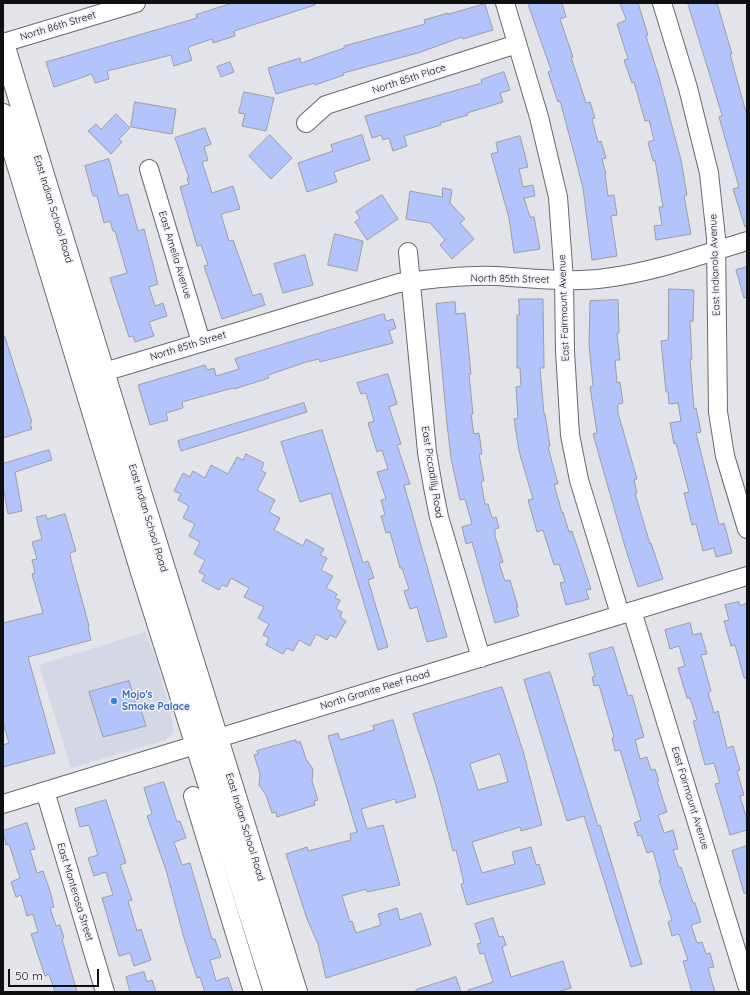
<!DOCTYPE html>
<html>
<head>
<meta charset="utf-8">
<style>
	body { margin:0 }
	#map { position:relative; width:750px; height:995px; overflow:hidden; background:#e2e4ea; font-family:Quicksand,sans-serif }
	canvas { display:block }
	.frame { position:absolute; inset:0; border:4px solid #0e0f11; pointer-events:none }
	.scale { position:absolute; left:8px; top:969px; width:91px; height:18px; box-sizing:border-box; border:2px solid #0e0f11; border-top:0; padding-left:5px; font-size:12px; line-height:14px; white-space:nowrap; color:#0e0f11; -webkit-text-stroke:3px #f0f1f7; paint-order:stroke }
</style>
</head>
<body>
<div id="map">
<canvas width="750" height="995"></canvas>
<div class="frame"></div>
<div class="scale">50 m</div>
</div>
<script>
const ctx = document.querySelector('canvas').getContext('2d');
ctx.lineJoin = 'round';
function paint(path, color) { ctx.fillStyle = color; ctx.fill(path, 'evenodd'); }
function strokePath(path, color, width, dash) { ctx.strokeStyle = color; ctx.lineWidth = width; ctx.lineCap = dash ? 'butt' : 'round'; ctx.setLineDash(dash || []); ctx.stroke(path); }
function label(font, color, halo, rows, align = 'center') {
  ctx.font = font + ' Quicksand,sans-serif'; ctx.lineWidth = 3; ctx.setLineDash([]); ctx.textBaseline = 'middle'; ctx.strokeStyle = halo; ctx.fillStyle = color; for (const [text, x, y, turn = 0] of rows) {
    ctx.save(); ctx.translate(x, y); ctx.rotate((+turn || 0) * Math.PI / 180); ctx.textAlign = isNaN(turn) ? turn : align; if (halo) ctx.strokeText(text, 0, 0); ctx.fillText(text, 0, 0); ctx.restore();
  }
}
const built = new Path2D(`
	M145,632L157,662L172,719L173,733L166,740L71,768L39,665Z`);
const building = new Path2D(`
	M233,3H315V5L234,31L235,36L213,43L212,39L191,46L188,48L192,60L174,66L171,55L107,71L109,79L95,83L92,74L54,87L46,62L197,18L196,15Z
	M528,3H562L566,17L560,19L573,57H571L586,103L590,102L595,118L592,119L598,142L601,141L606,158L602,159L606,174H605L608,196L614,195L617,215L611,216L617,256L592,260L583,188L573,149L560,101L558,102L548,72L551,71Z
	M620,3H638L648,35L646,36L658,74L681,160L687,195L684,196L691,234L656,240L654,226L662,225L659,207H663L655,160L653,161L648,142L654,140L649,120L645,121L634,82L632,83L624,60L628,59L617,24L626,20Z
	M688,3H717L732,54H730L747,116V226L745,227L733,189L739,187L719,117L722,116Z
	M485,4L493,30L463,39L462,37L418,53L343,73L344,75L315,85L314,83L276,94L268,68L300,58L301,63L344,48V46L425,24L424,20L448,13V14Z
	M230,62L234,72L221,77L217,67Z
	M504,72L510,90L500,93L503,102L467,113L468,115L440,123L441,125L404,136L407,146L393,151L389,138L383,140L381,135L372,138L365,116L482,83L481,80Z
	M244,92L274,98L266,131L242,126L245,114L239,113Z
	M135,102L176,109L172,134L131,127Z
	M116,114L130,128L119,139L122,142L111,154L88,131L96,124L101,129Z
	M205,128L211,144L204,147L208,160L202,162L212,193L233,186L240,209L221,214L229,241L233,240L253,296L261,293L265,305L222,319L204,266L208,265L201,245L197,246L180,187L189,184L187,178H189L175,138Z
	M270,135L292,158L271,179L249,156Z
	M362,135L370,160L334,172L337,182L307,192L298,163L333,151L331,145Z
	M520,136L528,167L519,169L523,187L533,185L535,196L524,198L530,217H534L540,249L514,253L509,218L491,154L498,152L496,143Z
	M109,159L119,196L128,194L138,231L144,229L158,284L149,287L155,306L163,303L167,316L149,322L154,336L135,342L133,336L129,337L110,278L127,273L115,231H113L110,221L104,223L97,196H93L85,166Z
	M443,188L452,190L450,203L465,219L460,223L474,239L452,259L440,245L445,240L430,223L406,219L410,191L442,197Z
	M382,195L398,219L367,240L355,222L360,218L356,212Z
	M335,234L363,241L357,271L328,265Z
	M305,255L313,285L283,293L274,264Z
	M747,267V297L744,298L736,270Z
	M669,289L694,290L693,321H690L692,359H690L694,409L696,408L701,432L696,433L719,525L724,523L732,553L716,557L714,548L703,551L696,524L692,525L684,493L689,492L676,443L674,444L670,423L681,421L678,403L669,404L668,392H666L661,341L668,340Z
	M519,299H543L544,368H540L544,414H545L550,446L548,447L558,484H554L562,513L563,512L569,532L572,531L591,589L586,590L589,599L566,605L560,583L565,582L559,564L554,565L543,530L537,532L528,500L533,499L519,451L514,419L518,418L516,387L521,386L520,368H517V315H519Z
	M618,300L619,333H617L620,360H615L617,383L620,382L623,403L618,404V413L637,479L634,480L637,493H635L650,544L651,543L663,579L638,587L626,550L593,434L597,433L590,387L593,386L589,344L590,301Z
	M455,302L456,314L465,313L471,374H469L473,414H471L474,434L479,433L482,454H479L484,481L481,482L485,504H488L492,518L496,517L499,528L495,529V536L503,562L499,563L505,581L510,580L518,607H516L519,616L495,623L472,542L466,544L462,527L472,524L465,499L460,500L451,458L447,424L436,304Z
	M384,314L386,321L393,319L396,328L389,331L393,343L320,362L319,359L306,362L268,375L269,378L234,389L233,388L182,402L183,408L166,413L168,420L150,425L138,385L205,365L207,370L214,368L216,376L239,369L235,359Z
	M5,337L32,422L30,423L32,429L3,438V338Z
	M388,374L397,404L389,407L401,444L397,445L410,484L404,485L447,637L427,642L417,607L410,609L404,591L409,589L402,568H400L390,532L386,533L381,516L385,515L381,500L386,499L377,472L388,469L382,450L377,452L368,423L374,421L366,393L361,394L357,383Z
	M304,403L307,412L181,451L178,441Z
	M322,430L363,563L368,561L374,578L368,580L388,647L378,650L331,493L300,502L281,442Z
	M49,450L52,460L15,472L22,511L8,514L3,486V464Z
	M246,454L264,463L261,470L266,473L257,490L275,500L269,512L280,518L274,530L303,546L306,539L324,549L320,555L327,558L321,570L333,576L326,588L337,594L335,598L340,600L336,609L342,612L340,617L346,621L336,638L330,635L327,640L316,634L310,646L299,640L293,651L287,648L283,654L266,645L269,638L263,635L269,624L258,618L264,607L244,597L249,588L231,578L227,587L222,585L219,590L202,581L205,575L199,572L205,560L194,554L200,542L189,536L195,524L183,518L189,506L178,500L181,494L174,491L183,473L190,477L193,471L205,478L211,465L228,474L237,457L243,460Z
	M65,514L76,551L70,553L71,560L89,626L88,627L91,640L28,657L55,753L3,767V745L9,743L3,722V623L43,613L32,574L35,573L32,560L37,559L32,542L42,539L36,517L46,515L47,519Z
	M739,602L740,606L747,603V678H744L735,645L731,646L724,621L729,620L725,605Z
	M690,623L693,635L701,633L707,654L701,655L711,691L708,692L714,713L718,711L727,748L733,746L740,770L737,771L744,795L740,796L747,820V830L730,835L715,784L720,783L714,763L705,765L693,721L697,720L690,698H687L678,668L685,666L679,646L670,649L665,630Z
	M613,647L628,696L632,695L644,737L635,740L640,759L647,757L651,770L655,769L659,781H657L667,812L658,815L664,833L673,830L678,849L673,850L679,868L681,867L693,903H695L701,922L691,925L697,943L702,942L706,954L710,953L714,967L708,968L715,992H692L683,961L688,960L679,934L672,936L668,922L672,920L659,880H661L653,851L647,853L641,835L638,836L634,823L641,820L620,750L615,751L612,738L614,737L599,685L594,686L592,677L595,676L589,654Z
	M550,672L598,826L600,825L642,964L631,967L584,816L567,821L524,680Z
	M129,681L138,711L141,710L146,726L103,737L89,692Z
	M502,687L523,751L542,825L521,831L520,827L472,842L482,873L515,864L512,852L531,847L536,865L539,864L545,884L467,905L461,884L464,883L456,850L453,851L436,785L413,714ZM500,754L508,782L478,790L470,764Z
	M393,720L416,797L396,803L395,799L361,809L367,829L383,825L400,885L367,892L366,889L342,896L350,922L352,921L356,933L381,925L378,914L397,908L400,920L421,913L431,945L326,978L318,944L307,919L286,854L307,847L308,851L351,840L350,834L357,832L328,736L338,733L340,740L374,730L373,726Z
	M296,740V743L300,741L306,759L313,769L312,781L318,800L314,801L315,805L277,817L276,812L272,813L266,795L259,785L260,774L254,755L258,754L257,751Z
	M164,782L177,822L180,821L186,838L174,842L182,865L190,863L212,939H215L221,957L210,960L216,981L228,977L233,992H205L200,977L197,978L184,938L166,870L147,816L152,814L144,788Z
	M106,800L126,863L120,865L132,900L128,901L137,931L141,929L151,960L134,966L130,953L119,956L102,898L113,895L106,872L94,876L88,858L98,855L89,825L80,827L75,809Z
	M27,823L35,849L30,850L37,873L43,871L50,891L54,907L50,908L56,926L60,925L64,938L62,939L77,992H55L49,974L45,976L31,934L38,932L33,914L27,916L21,895L16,897L11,882L20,878L9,844L6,845L3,831Z
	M747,846V893H744L732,851Z
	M493,918L499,937L503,936L506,945L502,947L511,977L563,961L571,988L558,992H469L468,990L493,982L484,953L480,954L477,944L481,943L475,924Z
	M144,972L147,982L152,980L156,992H130L126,977Z
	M456,977L461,992H416V990Z`);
const minor = new Path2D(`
	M505,3L539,117L558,197L564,280L565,351L570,435L579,480L620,614
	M662,3L688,88L709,173L716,238L718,412L725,456L747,529
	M3,43L136,3
	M306,123L326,105L517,44
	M149,169L201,342
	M408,252L427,452L433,487L439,517L481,658
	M104,372L399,283C431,279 464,275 496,276C533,278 570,283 606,278C654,272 701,255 747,241
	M632,611L747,985
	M45,791L105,992
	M193,796L253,992
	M3,804L747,576`);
const major = new Path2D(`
	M3,44L134,473L296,992
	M3,115L142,572L275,992`);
const markers = [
	[114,701,4,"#3f7fe0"]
];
const streetNames = [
	["North 86th Street",58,26,-17],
	["North 85th Place",409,79,-18],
	["East Indian School Road",53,209,73],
	["East Amelia Avenue",175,255,73],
	["East Indianola Avenue",715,265,-92],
	["North 85th Street",510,279,1],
	["East Fairmount Avenue",564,308,-92],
	["North 85th Street",188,346,-17],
	["East Piccadilly Road",432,472,81],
	["East Indian School Road",148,518,73],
	["North Granite Reef Road",375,690,-17],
	["East Fairmount Avenue",690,798,73],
	["East Indian School Road",245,827,73],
	["East Monterosa Street",75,892,73]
];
const shopNames = [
	["Mojo's",122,695],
	["Smoke Palace",122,707]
];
paint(built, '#d4d8e5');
paint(building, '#b3c3fb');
strokePath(building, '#9c9ea3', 1);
strokePath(minor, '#68696e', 20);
strokePath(major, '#68696e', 24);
strokePath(minor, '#fff', 18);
strokePath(major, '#fff', 22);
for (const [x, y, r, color] of markers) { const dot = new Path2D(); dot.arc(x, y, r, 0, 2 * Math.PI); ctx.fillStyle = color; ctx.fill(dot); strokePath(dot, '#f0f1f7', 1.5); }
label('10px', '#0e0f11', '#f0f1f7', streetNames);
label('bold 10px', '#366cbe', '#f0f1f7', shopNames, 'left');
</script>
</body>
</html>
